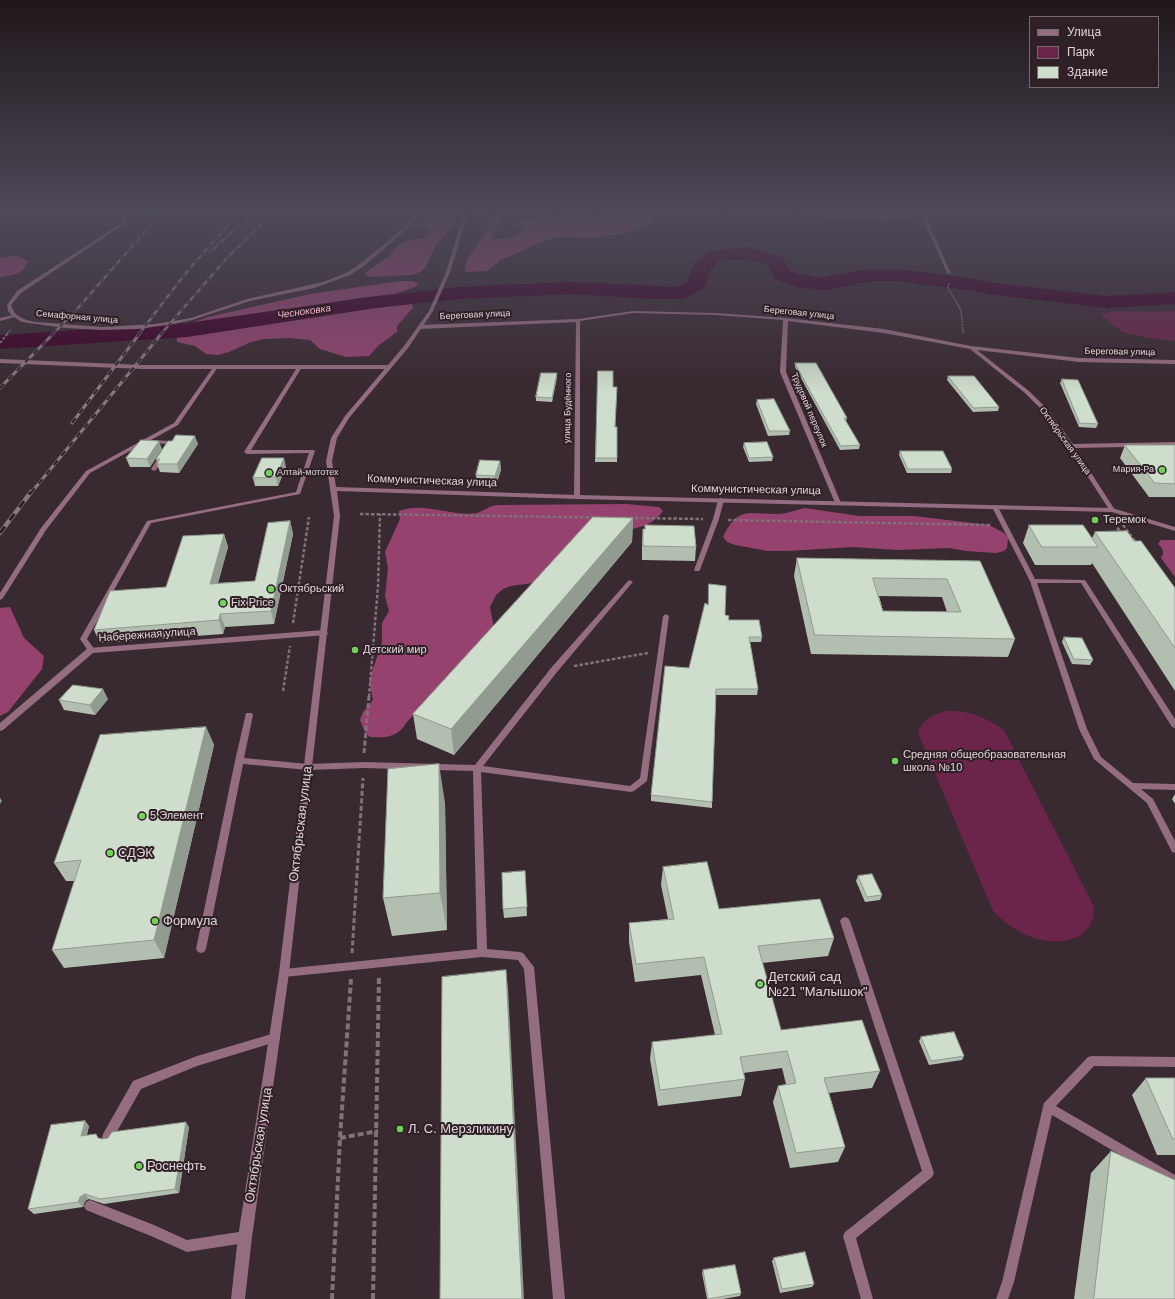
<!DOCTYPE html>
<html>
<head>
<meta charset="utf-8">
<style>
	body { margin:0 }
	#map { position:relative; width:1175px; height:1299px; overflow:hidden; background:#392930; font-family:Helvetica,sans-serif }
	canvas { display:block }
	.legend { position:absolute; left:1029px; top:16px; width:130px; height:72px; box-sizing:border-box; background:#2f1f26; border:1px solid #76686e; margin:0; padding:5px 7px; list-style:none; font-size:12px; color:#e0d5da }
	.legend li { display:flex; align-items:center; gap:8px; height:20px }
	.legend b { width:20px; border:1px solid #76686e }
</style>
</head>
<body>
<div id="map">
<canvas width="1175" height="1299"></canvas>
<ul class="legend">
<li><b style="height:5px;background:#946d7f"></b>Улица</li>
<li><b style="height:11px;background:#6b254b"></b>Парк</li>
<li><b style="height:11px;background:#cfddcc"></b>Здание</li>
</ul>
</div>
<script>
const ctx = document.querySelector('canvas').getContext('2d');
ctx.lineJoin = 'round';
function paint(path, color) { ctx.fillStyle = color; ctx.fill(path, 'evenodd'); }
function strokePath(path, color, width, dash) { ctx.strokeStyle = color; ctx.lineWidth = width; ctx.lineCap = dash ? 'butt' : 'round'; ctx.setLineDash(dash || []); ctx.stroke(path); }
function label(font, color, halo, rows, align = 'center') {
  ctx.font = font + ' Helvetica,sans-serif'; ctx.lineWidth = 4; ctx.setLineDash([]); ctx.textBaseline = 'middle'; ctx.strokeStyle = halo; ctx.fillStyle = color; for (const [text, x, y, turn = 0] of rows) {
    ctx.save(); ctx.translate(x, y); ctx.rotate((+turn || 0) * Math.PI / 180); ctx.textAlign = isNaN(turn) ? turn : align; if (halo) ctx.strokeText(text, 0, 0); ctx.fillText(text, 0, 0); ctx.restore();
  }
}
const green = new Path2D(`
	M1113,311L1151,312L1175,311V341L1149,338L1122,332L1100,314Z
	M947,711C968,710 986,717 1004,730L1094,907C1094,945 1053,947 1026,935C1013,929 1003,921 993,911L918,733C922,719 933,714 947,711Z`);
const forest = new Path2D(`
	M441,210H460L455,216L456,222L436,245L425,268L420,272L412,275L371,277L364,274L389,256L399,244L406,241L424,238L430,234L431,231L420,226L430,217Z
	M613,210H664L656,212L653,215L654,219L648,225L621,234L589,238L569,236L549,239L501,260L487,271L465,272L466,261L491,223L487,216L491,213L501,216L500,223L490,239C500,240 518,238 524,229L511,225C531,217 554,214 576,213C590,213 599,218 613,210Z
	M700,210H858L887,214L895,213L900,210H917L916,216L906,220L888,221L831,219L799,214L754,218Z
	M16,255L28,261C24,274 13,275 0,277V258Z
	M400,281H410L419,283L415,287L389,296L358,298L313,307L255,314L198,326L189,324L208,317L310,294Z
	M399,303H412L413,308L397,326V332L379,345L369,356L346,357L320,349L310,340L289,338L264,339L251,342L229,352L218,355L206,354L195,346L177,342V337L188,334H200L283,318Z
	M627,504L659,507L663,511C654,524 642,527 628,530L547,581L511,586L503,589L496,595L490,607L494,628L407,722C398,737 387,738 370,737L365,732L360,720L363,712L373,700L369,681L382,642V623L389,611L385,596L388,568L385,552L400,519L399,511C424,501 451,517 477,513C484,511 488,506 497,505Z
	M805,508L859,516H914L989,525L1004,533L1008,538L1007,548L1004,551L996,553L966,551L949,548L897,550L853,547L787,551H768L735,545L727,542L723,537C738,506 748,514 777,514C786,514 796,510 805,508Z
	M1161,540H1175V577L1161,558C1165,551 1163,549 1158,544Z
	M10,607L24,638L44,656L42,669L8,712L0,716V608Z`);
const river = new Path2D(`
	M748,247L783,258L790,271C826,285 841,270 875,269C908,268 943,275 976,279L988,282L1107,296L1175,292V304L1107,308L986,294L974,291L895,281H873L826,290L800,288L775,279L768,266L747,259L719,261L709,273L706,285L703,289L688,297L681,299H654L572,294L459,299L376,308L187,337L0,349V335L187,323L376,296L459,287L572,282L677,287L687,282L693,266L706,252Z`);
const pathFar4 = new Path2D(`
	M949,283L948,288L961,310L963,334
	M7,334L11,329`);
const pathFar3 = new Path2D(`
	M0,343L8,333`);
const pathFar2 = new Path2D(`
	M360,514L703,519
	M728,520L991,525
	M1114,523L1122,534
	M1123,525L1137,544
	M293,623L309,517
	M574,666L648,653
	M283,691L290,646
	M369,697L378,586L380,514`);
const pathFar1 = new Path2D(`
	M364,753L369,696
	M352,953L363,778`);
const path = new Path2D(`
	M340,1138L378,1131
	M332,1299L340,1138L351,979
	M373,1299L379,976`);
const service = new Path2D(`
	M214,366L218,367L178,425L151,440L170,441L173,443L156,470L154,471L151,469L167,444L152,443L150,442V440L90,473L46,530L3,598L0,600V593L41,528L86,471L174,423Z
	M298,366L302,367L251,450H314L315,451L300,494L151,523L87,639L95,650L91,652H89L80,639L147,521L296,492L309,453L247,454L244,452Z
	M721,498L724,500L719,519L700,570L699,571H695L694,570L713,519L718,500Z
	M995,505L998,507L1035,579L1085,580L1175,719V728L1172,727L1081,583H1037L1087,729L1101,757L1133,783L1175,784V790L1141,789L1153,799L1175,841V853L1172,852L1147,803L1094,759L1079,729L1030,581L992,507Z
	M630,580L633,582L632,583L557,672L483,766L630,786L640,778L663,616L666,614L669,616L647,781L634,791L631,792L481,772L487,949L520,952L523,953L534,967L565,1299H553L524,969L518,960L482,957L284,977L281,976L279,973L281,970L284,969L477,949L473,771L364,768L308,770L243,764L206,949L204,952L201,953L198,952L196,949L235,761L246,713H252L253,715L244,758L308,764L364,762L475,765L551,668L628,581Z
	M845,917L848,918L850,921L934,1173L932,1177L856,1238L873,1299H861L843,1236L845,1232L922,1171L840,921L842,918Z
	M275,1033L279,1035L280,1038L279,1041L197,1066L141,1089L111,1142L107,1143L103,1142L102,1138L103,1134L133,1081L197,1056Z
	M1092,1056L1175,1057V1067L1094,1066L1056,1106L1175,1175V1187L1052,1115L1014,1282L1008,1299H996L1002,1282L1043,1107L1044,1103L1088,1057Z
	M90,1200L154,1225L187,1240L245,1231L249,1233L251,1237L249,1241L245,1243L187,1252L151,1236L86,1210L84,1206L86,1202Z`);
const minor = new Path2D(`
	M919,210H923L951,274L947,273Z
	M633,311L716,313L786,318L884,329L971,346L1079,358L1175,360V364L1079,362L977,350L1029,391L1048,410L1073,444L1175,442V446L1075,448L1115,510L1114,511H1110L1068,446L1044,412L1025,393L970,349L884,333L788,321L786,372L841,503L838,505L835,503L780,372L783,320L716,315L633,313L580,321V497L577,499L574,497L576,322L420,329L417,327L420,325L578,319Z
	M13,315H15V317L0,321V318Z
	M0,359L143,365H389L392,367L389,369H143L0,363Z
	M324,630L328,633L327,635L93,653L3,730L0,731V723L88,648Z`);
const tertiary = new Path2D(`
	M134,210H139L129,221L21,293L11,305C14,317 25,320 36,322L102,327L155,324L191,318L247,299L323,282L346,273L357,266L393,237L422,210H427L390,244L364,266L350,275L314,288L250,301L192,320L174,324L138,329L102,330L66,328L36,324L22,322L12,316L8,311L7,305L17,291L127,219Z
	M465,210H469L450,272L433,311L408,348L349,418L337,438L332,461L336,487L577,495L1112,508L1175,527V531L1112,512L577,499L337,491L340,516L289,973L252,1237L245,1299H231L238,1237L279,973L334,516L326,461L331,438L345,416L404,346L429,311L446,272Z`);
const railFar2 = new Path2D(`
	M210,252L256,210
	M53,334L77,309L164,210
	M139,334C172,291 204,246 245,210
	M161,334L226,259L276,210`);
const railFar1 = new Path2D(`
	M0,388L54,333
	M72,423L140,333
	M31,493L162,333`);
const rail = new Path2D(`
	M0,533L31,492`);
const wall = new Path2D(`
	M795,363L847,418L846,421L860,445L859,449L840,450L795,367Z
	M598,371L615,427H617V462H595Z
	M557,373V377L552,402L536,401V397Z
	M948,376L999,407L998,411L973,412L947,380Z
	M1062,379L1098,424L1096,428L1079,427L1060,383Z
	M757,400L790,431L789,435L768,436L756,404Z
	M172,441L198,444L179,473L160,472L157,464L158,463L156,459Z
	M744,443L773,457L772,461L749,462L743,447Z
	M1125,445H1175V497H1149L1120,458Z
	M162,449L150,467H130L126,458Z
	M900,451L952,469L951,473H907L899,455Z
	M500,461L501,470L496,485L477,484L476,475Z
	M286,467L278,486H255L253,478Z
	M633,518L632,542L454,755L417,739L413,714Z
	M290,521L293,534L274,624L225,627L223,634L100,643L94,630L166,587L224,534L228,547L218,583L255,581Z
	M1029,525L1092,538L1095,532L1134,541L1175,588V691L1092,563L1091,565H1035L1023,543Z
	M643,529L696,547L695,561L642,560V542Z
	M797,558L980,561L1015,639L1008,657L811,654L794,576ZM879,596L942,597L947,612L883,611Z
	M725,615L729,616V620L762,637L761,642H750L758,689L757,695H716L712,802V808L651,801V795L689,668Z
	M1064,637L1093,660L1090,665L1072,664L1062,642Z
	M108,699L95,715L64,710L59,700Z
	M206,727L214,745L164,958L64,968L52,950L75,881H66L54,863Z
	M1175,794V804L1172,799Z
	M445,803L447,930L392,936L383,898Z
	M663,867L719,909L834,938L828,956L762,963L781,1030L880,1071L872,1088L829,1093L845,1147L838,1162L790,1168L773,1102L778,1086L786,1084L782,1068L743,1073L745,1079L741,1096L658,1106L650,1059L652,1042L715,1035L701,975L635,982L629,942V923L668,919L661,885Z
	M525,871L527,916L504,918L503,909Z
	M858,876L882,895L880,900L865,902L856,881Z
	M921,1037L964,1056L962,1060L929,1065L919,1041Z
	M1146,1078H1175V1155H1157L1132,1095Z
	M85,1121L89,1126L87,1135L102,1139L189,1127L179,1193L104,1204L89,1199L85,1201L83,1207L34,1214L28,1209Z
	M1111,1151L1175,1299H1074L1091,1173Z
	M774,1258L814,1284L812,1287L780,1293L772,1261Z
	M703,1270L741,1293L740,1296L723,1299H707L702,1273Z`);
const shadedWall = new Path2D(`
	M557,373V377L552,402V398Z
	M195,436L198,444L179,473L177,464Z
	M159,441L162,449L150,467L147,459Z
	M284,458L286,467L278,486L276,477Z
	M500,461L501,470L496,485L495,476Z
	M633,518L632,542L454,755L451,729Z
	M290,521L293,534L274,624L271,611Z
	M224,534L228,547L214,597L210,584Z
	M220,614L225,627L223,634L219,620Z
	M103,689L108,699L95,715L90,705Z
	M206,727L214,745L164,958L154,940Z
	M439,764L445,803L447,930L440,893Z
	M0,798L2,801L0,804Z
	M506,970L508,988L524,1299H522Z
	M85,1121L89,1126L85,1141L81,1136Z
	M186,1122L189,1127L179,1193L175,1189Z
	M85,1194L89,1199L85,1201L83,1207L78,1202L80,1197Z`);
const building = new Path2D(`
	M795,363H816L847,418H844L860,445L841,446Z
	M598,371H613V387H617L615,427H617V458H596Z
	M541,373H557L552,398L536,397Z
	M948,376H974L999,407L974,408Z
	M1062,379L1078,380L1098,424L1080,423Z
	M774,399L790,431H769L757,400Z
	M176,435L195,436L177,464H157L160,459H156L168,441H172Z
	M141,440L159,441L147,459L126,458Z
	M767,442L773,457L749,458L744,443Z
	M1125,445H1175V484L1155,483Z
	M900,451H943L952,469H908Z
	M262,458H284L276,477L253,478Z
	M480,460L500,461L495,476L476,475Z
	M593,517L633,518L451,729L413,714Z
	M290,521L271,611L220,614L219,620L94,630L110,591L166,587L183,536L224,534L210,584L255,581L268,523Z
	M645,525L694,526L696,547L643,546V529H645Z
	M1029,525H1083L1098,547H1042Z
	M1127,531L1134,541H1141L1175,588V648L1095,532Z
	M797,558L980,561L1015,639L815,635ZM873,578L947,579L961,612L883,611Z
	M709,584L726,586L725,615L729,616L728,620H759L762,637H749L758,689H716L712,802L651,795L665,666L689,668L705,603L708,605Z
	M1064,637L1082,638L1093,660L1074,659Z
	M73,685L103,689L90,705L59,700Z
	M206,727L154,940L52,950L81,860L54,863L100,735Z
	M439,764L440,893L383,898L388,769Z
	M707,862L719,909L820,899L834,938L758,946L781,1030L862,1020L880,1071L824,1078L845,1147L796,1153L778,1086L796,1083L787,1051L740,1057L745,1079L660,1090L652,1042L722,1034L704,957L636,964L629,923L674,919L663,867Z
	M525,871L527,907L503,909L502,873Z
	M872,874L882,895L867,897L858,876Z
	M506,970L522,1299H440L442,977Z
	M954,1032L964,1056L931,1061L921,1037Z
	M1146,1078H1175V1139H1173Z
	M85,1121L81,1136L96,1134L98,1138L102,1139L108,1138L112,1132L186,1122L175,1189L100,1199L85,1194L80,1197L78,1202L28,1209L51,1125Z
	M1111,1151L1175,1180V1299H1094Z
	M805,1252L814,1284L782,1289L774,1258Z
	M735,1265L741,1293L708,1299L703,1270Z`);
const markers = [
	[1162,470,4,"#72d25e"],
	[269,473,4,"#72d25e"],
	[1095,520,4,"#72d25e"],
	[271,589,4,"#72d25e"],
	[223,603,4,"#72d25e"],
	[355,650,4,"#72d25e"],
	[895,761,4,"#72d25e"],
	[142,816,4,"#72d25e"],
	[110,853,4,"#72d25e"],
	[155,921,4,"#72d25e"],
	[760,984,4,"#72d25e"],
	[400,1129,4,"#72d25e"],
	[139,1166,4,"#72d25e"]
];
const farStreetnames = [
	["Береговая улица",799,313,6],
	["Береговая улица",475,315,-3],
	["Семафорная улица",77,317,5],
	["Береговая улица",1120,352,1],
	["улица Будённого",568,408,-89],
	["Трудовой переулок",809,410,67],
	["Октябрьская улица",1065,441,54]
];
const farPoinames = [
	["Мария-Ра",1154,470],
	["Алтай-мототех",277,473,"left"]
];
const farWaternames = [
	["Чесноковка",304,312,-8]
];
const streetNames = [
	["Коммунистическая улица",432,481,2],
	["Коммунистическая улица",756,490,1],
	["Набережная улица",147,635,-4]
];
const poiNames = [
	["Теремок",1103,520],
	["Октябрьский",279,589],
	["Fix Price",231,603],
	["Детский мир",363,650],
	["Средняя общеобразовательная",903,755],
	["школа №10",903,768],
	["5 Элемент",150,816]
];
const nearStreetnames = [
	["Октябрьская улица",301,824,-83],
	["Октябрьская улица",259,1145,-81]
];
const nearPoinames = [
	["СДЭК",118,853],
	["Формула",163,921],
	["Детский сад",768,977],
	["№21 \"Малышок\"",768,992],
	["Л. С. Мерзликину",408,1129],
	["Роснефть",147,1166]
];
paint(green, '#6b254b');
paint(forest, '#95436e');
paint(river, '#3b0024');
strokePath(pathFar4, '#807278', 1.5, [2, 1]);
strokePath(pathFar3, '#807278', 2, [3, 1.5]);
strokePath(pathFar2, '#807278', 2.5, [3.5, 2]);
strokePath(pathFar1, '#807278', 3, [5, 2.5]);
strokePath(path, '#807278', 4, [6, 3]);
paint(service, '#946d7f');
paint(minor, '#946d7f');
paint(tertiary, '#946d7f');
strokePath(railFar2, '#877a80', 2.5);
strokePath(railFar1, '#877a80', 3);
strokePath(rail, '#877a80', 4.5);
strokePath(railFar2, '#2f1f26', 1.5, [5]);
strokePath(railFar1, '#2f1f26', 2, [6]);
strokePath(rail, '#2f1f26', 3, [8]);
paint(wall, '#b2beaf');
paint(shadedWall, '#919b8f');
paint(building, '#cfddcc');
strokePath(building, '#919b8f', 1);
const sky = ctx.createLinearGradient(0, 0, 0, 392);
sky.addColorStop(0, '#1f171a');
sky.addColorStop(0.54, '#4e4959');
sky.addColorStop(1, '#4e495900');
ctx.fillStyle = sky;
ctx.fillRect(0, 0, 1175, 392);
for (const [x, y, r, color] of markers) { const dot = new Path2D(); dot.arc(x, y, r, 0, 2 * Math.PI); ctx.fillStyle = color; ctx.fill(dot); strokePath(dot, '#2f1f26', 1.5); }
label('9px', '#e0d5da', '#2f1f26', farStreetnames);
label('9px', '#e0d5da', '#2f1f26', farPoinames, 'right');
label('italic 10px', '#f8b2d3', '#2f1f26', farWaternames);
label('11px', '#e0d5da', '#2f1f26', streetNames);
label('11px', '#e0d5da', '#2f1f26', poiNames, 'left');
label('13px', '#e0d5da', '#2f1f26', nearStreetnames);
label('13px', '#e0d5da', '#2f1f26', nearPoinames, 'left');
</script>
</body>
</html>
